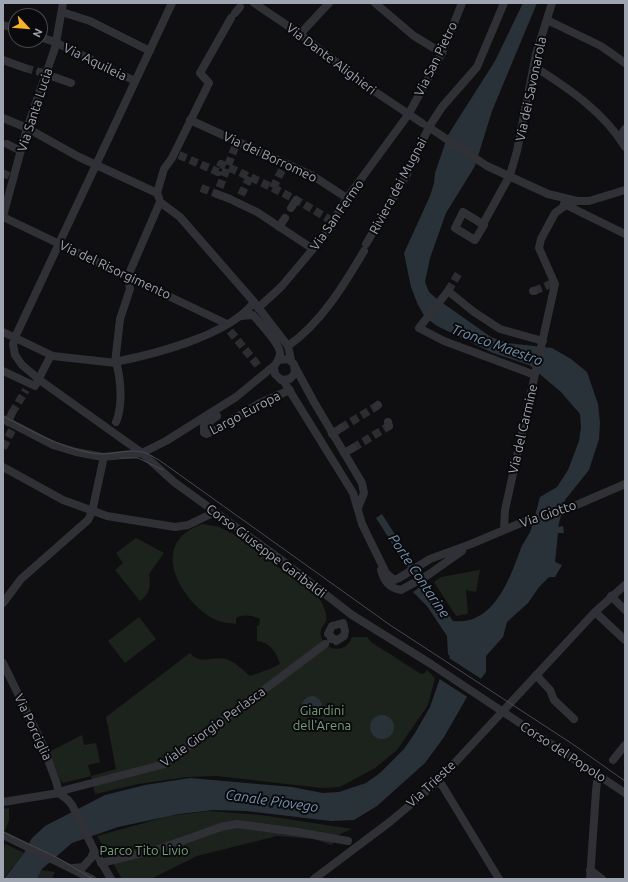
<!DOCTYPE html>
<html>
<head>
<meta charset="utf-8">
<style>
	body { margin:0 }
	#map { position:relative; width:628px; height:882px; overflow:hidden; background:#0f0f11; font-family:Ubuntu,sans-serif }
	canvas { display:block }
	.frame { position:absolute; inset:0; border:4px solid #a0a5b2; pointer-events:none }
	.north { position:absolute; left:8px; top:8px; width:40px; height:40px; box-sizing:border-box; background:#0a0a0c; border:1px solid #46484e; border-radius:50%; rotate:116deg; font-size:11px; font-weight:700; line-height:16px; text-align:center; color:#a0a5b2 }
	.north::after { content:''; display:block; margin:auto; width:14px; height:18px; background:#f4b224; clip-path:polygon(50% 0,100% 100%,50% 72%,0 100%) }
</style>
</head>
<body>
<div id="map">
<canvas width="628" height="882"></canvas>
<div class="frame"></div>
<div class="north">N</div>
</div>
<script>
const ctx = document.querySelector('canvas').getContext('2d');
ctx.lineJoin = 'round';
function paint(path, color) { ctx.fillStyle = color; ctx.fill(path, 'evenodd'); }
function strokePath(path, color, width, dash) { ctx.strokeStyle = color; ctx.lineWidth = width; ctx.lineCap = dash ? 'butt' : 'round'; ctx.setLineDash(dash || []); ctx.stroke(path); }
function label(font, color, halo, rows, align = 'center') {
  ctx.font = font + ' Ubuntu,sans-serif'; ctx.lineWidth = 4; ctx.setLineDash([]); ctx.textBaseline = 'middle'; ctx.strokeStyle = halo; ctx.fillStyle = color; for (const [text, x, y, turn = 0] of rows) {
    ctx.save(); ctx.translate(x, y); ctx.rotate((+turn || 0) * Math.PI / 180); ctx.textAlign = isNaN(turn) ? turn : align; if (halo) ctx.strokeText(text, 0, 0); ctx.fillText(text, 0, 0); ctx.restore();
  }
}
const green = new Path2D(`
	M203,524L219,527L233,534L319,597C322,604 328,613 326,621C325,624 322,626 321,629C318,641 330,652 342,648C347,646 350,642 352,637H367L371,642L421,674L425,673L427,670L435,678L428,705L397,750L375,768L340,787L322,788L217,776L187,777L138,784L95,794L91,776L63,783L61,781L49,752L82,735L84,745L96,743L100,762L88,765L91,776L116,769L106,717L190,653C200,665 213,656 226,659C235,662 243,670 250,676L270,669L280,664C277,652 269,642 257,641V626H259L260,619C254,615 241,614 236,618V624C228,623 219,622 212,618C177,597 149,541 203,524Z
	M136,538L164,553L149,574C151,585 150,594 140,601L115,570L123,563L116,553Z
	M480,570L476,592L466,590L468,614L456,616L434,582L441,577Z
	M139,617L156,639L125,663L108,641Z
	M9,808V820L5,830H3V809Z
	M208,811L261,815L352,829L340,834L332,845L313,839L277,836L197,856L153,878L122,879L97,836L169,816Z
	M5,844L24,853L3,879V853Z
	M42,870L55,872L52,879H37Z`);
const water = new Path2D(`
	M523,3H537L492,111L475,166L446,213L430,258L425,282L429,292L437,299L491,337L507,343L552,348L571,359L587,372L598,404L600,423L599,439L589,470L565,500L558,527L563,526L564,533H558L555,562L562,565L555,577H549L539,587L528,603L507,622L503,637L486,656V672L467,697L444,737L425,763L377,806L354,820L331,821L246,811L213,810L179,814L118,827L72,843L42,869L37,879H4L24,853L32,838L45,826L105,795L145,785L190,778L292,787L323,793L339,792L366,783L380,773L404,749L415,733L430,707L448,655L447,636L427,606L413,592L420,587L376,518L382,514L413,563L453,621C494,626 510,578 521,548C523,543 527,538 530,532C534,521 537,508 540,497L557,487L568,470L579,441L581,427L580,414L561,392L529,365L493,353L437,326L425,317L418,305L411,287L404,253L430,196L434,183L435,173L448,135L495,61Z
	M302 706a10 10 0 1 1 20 0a10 10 0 1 1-20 0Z
	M370 727a12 12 0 1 1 24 0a12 12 0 1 1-24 0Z`);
const pier = new Path2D(`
	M447,653L450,656L449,658L483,680L469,698L438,678Z`);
const minorTunnel = new Path2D(`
	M25,68L40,72
	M179,155L218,172L221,164C260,181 298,199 333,222
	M3,173L9,176
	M201,188L217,194L237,142
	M273,188L284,166
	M241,195L250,177
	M448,291L460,271
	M534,291L553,283
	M230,331L260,368
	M12,413L26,390
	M341,428L377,406
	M3,448L13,428
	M353,448L389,426`);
const minor = new Path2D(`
	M172,3L17,333L13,344L15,355L22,365L41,381L142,453L174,482L280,559L352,615L431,664L625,793
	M254,3L300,34L365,85L422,123
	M375,3L414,36L442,53
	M62,12L90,21L150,51
	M235,13L240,7
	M547,20L601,46L625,63
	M3,25L16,29
	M300,34L329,3
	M40,37L55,42L135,81
	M3,60L25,68
	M535,67C568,88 604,112 625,147
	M40,72L71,83
	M3,118L27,128L79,157L157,193L159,198
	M190,120L313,176L347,198
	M427,126L487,166L548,194L577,201H589L625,190
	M619,138L625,129
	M7,144L21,151
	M157,193L164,169L172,158L209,83L200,73L231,18
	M217,194L230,199
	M234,201L257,212L313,249
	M160,202L180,217L254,302L288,346L291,360
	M564,204L625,234
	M291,208L296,200
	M463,212L484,225L475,240L455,228Z
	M3,216L27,128L55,48L63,3
	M3,217L227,324
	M483,224L510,175L517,151L536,54L552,3
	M279,227L285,218
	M366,244L406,176L429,127L442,107L477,67L504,3
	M533,291H534
	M258,308L281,287L324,236L347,198L408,115L442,53L462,3
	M241,316L253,315C259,322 281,345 280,354C280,360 275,362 274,368L275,374L281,380L290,379L295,373L294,364L288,359L279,360
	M3,332L53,356L116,363
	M288,346C321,323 344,285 364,251
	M115,362C155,354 230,335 254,302
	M115,363L120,319L130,289L128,276L160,202
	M295,367L314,402L362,483L364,493L358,508
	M3,371L35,386L51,355
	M535,375L444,341L419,328L448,291L474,312L500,329L543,341
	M283,380L353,493L362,524L386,573L394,580L399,578L430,559L471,544L528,520L565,510L625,484
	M377,406L378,405
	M217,416L204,426V433L207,434L217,429L260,403L290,390
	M3,419L53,445L76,452L103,457L142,453L166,441L236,397L275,365
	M8,422L12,413
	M116,422C123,406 121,379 116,362
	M388,422L389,426
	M332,434L341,428
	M344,453L353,448
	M3,467L63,500L107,516L175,527L188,525L215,512
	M504,529L505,510L555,284L539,248L541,239L555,213L566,205L577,201
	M381,570C384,581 389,588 401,590L428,575L462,551
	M611,596L625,610
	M3,603L21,579L88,520L92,512L103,461
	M595,612L625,640
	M343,623L345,631L344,636L336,641L335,639H331V636L328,634L332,626Z
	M3,663L41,741L56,781L59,793
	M536,675L550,690L554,700L574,719
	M613,760L625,745
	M437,782L442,785L499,879
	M65,790L165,764L325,644
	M59,793L68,800L72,805L93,848L111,879
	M3,802L59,793
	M3,835L92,879
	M101,863L159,849L221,827L237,824L297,832L348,841
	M73,868L83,867L91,858L94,851
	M590,870L602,879
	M314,879L391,821L437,782L595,612L625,585
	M590,879L596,791L597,782L600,777`);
const tram = new Path2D(`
	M3,416C32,431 59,447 91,453C109,457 130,447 146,453C151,455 155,458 159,460L390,625L571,743L625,781
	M121,458H138L163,470
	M3,832L56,857L93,879`);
const streetNames = [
	["Via Dante Alighieri",331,59,37],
	["Via San Pietro",436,59,-64],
	["Via Aquileia",95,62,26],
	["Via dei Savonarola",531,89,-78],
	["Via Santa Lucia",35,110,-72],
	["Via dei Borromeo",270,157,25],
	["Riviera dei Mugnai",398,186,-62],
	["Via San Fermo",337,215,-55],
	["Via del Risorgimento",115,270,25],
	["Largo Europa",245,413,-28],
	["Via del Carmine",523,429,-77],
	["Via Giotto",548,514,-19],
	["Corso Giuseppe Garibaldi",266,551,37],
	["Via Porciglia",33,727,65],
	["Viale Giorgio Perlasca",213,727,-36],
	["Corso del Popolo",563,752,33],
	["Via Trieste",431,784,-43]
];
const parkNames = [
	["Giardini",322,711],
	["dell'Arena",322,726],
	["Parco Tito Livio",144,851]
];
const waterNames = [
	["Tronco Maestro",497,345,20],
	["Porte Contarine",419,576,56],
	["Canale Piovego",272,801,8]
];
paint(green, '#1c231d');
paint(water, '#293239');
paint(pier, '#0f0f11');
strokePath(minorTunnel, '#2c2d31', 8, [8, 4]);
strokePath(minor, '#303136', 8);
strokePath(tram, '#47494f', 1);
label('13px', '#a0a5b2', '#0a0a0c', streetNames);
label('13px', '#769e7a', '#0a0a0c', parkNames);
label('italic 14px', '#7693ae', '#0a0a0c', waterNames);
</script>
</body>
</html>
